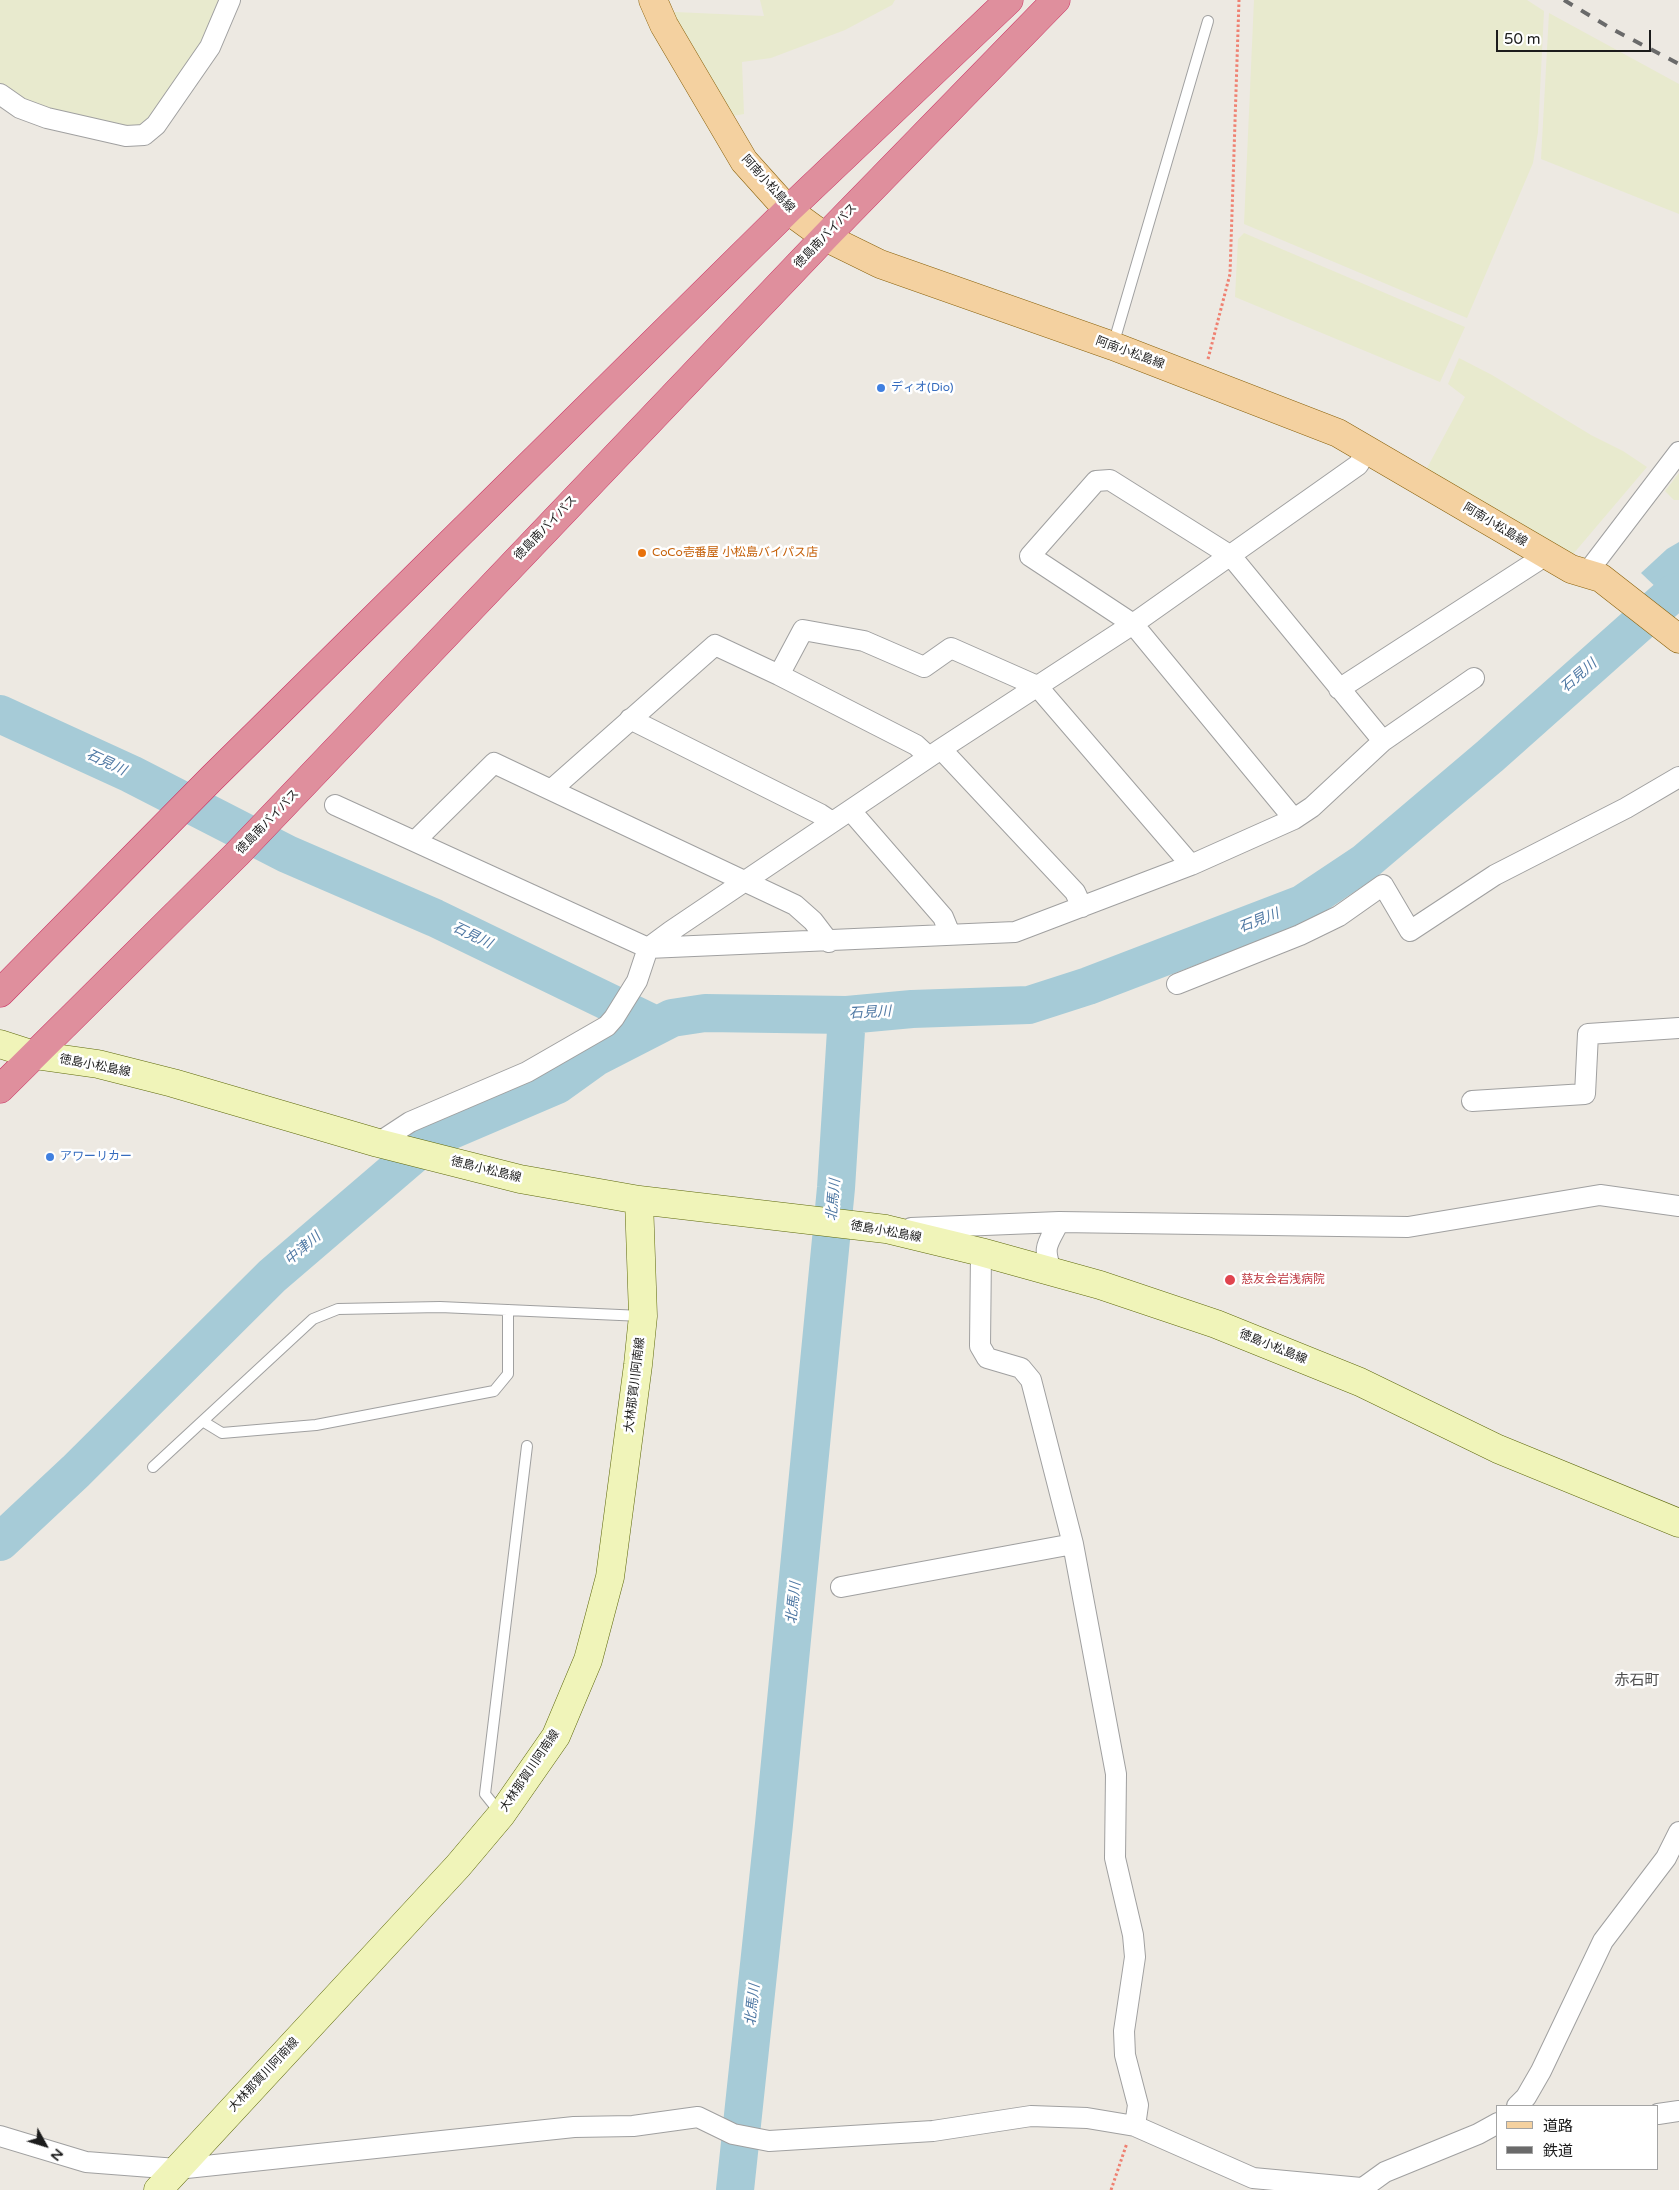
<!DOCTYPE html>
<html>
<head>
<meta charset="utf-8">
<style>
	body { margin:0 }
	#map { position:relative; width:1679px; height:2190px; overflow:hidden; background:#ede9e2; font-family:"Varela Round","Noto Sans JP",sans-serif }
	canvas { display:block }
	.legend { position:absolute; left:1496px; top:2105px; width:162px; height:65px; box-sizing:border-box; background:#fff; border:1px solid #a4a4a4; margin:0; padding:6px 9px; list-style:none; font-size:15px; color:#1c1c1c }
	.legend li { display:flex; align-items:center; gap:10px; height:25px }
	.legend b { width:25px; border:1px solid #a4a4a4 }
	.north { position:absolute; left:20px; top:2120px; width:50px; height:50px; -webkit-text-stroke:4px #fff; paint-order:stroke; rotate:129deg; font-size:14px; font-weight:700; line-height:20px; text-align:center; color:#1c1c1c }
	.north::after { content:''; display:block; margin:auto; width:18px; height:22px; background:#1c1c1c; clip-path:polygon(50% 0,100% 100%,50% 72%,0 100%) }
	.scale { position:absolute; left:1496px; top:30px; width:155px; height:22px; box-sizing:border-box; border:2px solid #1c1c1c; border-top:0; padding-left:6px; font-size:15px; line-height:18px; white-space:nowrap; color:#1c1c1c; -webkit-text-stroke:4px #fff; paint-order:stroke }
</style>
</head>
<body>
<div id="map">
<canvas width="1679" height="2190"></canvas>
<ul class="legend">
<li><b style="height:6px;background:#f4d1a0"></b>道路</li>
<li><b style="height:6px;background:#6a6a6a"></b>鉄道</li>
</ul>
<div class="north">N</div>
<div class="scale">50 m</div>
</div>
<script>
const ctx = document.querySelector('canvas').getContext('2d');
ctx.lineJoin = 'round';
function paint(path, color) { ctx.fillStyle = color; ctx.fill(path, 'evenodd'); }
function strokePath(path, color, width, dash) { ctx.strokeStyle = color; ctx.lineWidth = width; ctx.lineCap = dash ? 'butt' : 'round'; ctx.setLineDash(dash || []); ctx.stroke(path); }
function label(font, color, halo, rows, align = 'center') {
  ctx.font = font + ' "Varela Round","Noto Sans JP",sans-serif'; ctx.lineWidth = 5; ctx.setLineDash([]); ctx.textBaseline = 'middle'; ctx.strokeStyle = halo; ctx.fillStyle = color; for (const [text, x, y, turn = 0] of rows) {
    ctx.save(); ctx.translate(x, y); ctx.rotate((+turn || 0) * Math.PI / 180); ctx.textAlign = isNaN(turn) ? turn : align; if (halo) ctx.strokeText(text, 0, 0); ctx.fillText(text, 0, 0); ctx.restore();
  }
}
const farmland = new Path2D(`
	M0,0H218L199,49L149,121L134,129L39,108L0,85Z
	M760,0H895L892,5L845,30L771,58L742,62L744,114L727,117L670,16L675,12L764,16Z
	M1254,0H1527L1544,11L1538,132L1533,163L1467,318L1244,224Z
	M1549,13L1679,84V214L1541,159Z
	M1244,233L1465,327L1440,382L1235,297L1238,239Z
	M1459,358L1492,375L1591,435L1623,451L1647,467L1574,553L1568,556L1426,470L1465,397L1448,384Z
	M1679,473V500H1674L1665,491Z`);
const water = new Path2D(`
	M1679,542V609L1641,573L1667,549Z`);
const river = new Path2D(`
	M0,714L131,774L287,854L435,918L656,1025
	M0,1542L76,1471L272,1276L433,1138L557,1085L596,1057L672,1018L705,1013L847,1015L912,1009L1029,1005L1088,986L1302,904L1365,862L1490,756L1672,594L1679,592
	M735,2190L774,1824L836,1188L847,1015`);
const path = new Path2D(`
	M1208,359L1230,274L1239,0
	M1111,2190L1127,2143`);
const lane = new Path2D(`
	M1113,345L1208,21
	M204,1422L222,1433L316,1425L494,1391L508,1374V1310
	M153,1467L313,1319L338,1309L440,1307L642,1316
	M501,1814L485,1794L527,1446`);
const street = new Path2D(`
	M0,94L20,108L47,118L126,136L144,135L156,125L210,47L230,0
	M1586,574L1679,452
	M779,675L715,645L551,790L795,905L813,921L829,942
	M1339,689L1537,561L1543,553
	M630,719L820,814L832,822
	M1383,741L1474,678
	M941,749L1075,892L1082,907
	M929,757L916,745L779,675L803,630L864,641L924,667L951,648L1037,686L1191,865
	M335,805L648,948L1015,932L1191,865L1294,819L1312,807L1383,741L1231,556L1110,480L1096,481L1030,556L1133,624L1294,819
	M851,811L943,917L950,934
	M415,841L494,763L551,790
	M1177,984L1300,935L1339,916L1383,885L1410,931L1495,875L1626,808L1679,777
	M1472,1101L1585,1094L1588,1034L1679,1028
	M378,1143L410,1122L527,1072L607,1026L614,1018L637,981L648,948L671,931L941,749L1133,624L1358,465L1368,450
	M911,1228L1059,1222L1408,1227L1600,1195L1679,1206
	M981,1252L980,1346L987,1358L1021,1368L1031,1380L1073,1544L1116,1774L1115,1858L1133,1935L1135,1957L1124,2031L1125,2055L1138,2105L1135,2126
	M1052,1272C1042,1247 1047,1245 1059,1222
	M841,1587L1073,1544
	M1517,2106L1526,2097L1541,2071L1603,1941L1666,1858L1679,1832
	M1658,2114L1679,2111
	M0,2136L86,2162L177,2169L574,2127L633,2126L698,2117L733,2134L769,2141L933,2131L1031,2116L1087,2118L1135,2126L1253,2178L1361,2188
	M1360,2190L1385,2172L1478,2134L1498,2123`);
const secondary = new Path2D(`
	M0,1044L34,1055L98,1064L173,1083L378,1143L520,1179L639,1200L886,1229L981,1252L1100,1285L1216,1324L1360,1382L1498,1449L1679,1523
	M158,2190L458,1866L501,1815L556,1736L588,1660L610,1577L638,1365L643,1316L639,1200`);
const primary = new Path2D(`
	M653,0L664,25L744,161L788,210L825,237L880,264L1113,346L1338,433L1571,569L1601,578L1679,639`);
const highway = new Path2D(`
	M0,993L212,778L788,210L1009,0
	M0,1089L237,854L825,237L1056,0`);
const rail = new Path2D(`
	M1564,0L1612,29L1679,64`);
const markers = [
	[881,388,5,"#3f7fe0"],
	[642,553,5,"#e8710a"],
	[50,1157,5,"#3f7fe0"],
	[1230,1280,6,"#e0444e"]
];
const streetNames = [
	["阿南小松島線",768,184,48],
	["徳島南バイパス",826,236,-46],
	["阿南小松島線",1130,353,20],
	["阿南小松島線",1495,525,31],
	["徳島南バイパス",546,528,-46],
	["徳島南バイパス",268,822,-46],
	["徳島小松島線",95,1066,11],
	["徳島小松島線",486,1170,14],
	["徳島小松島線",886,1232,10],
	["徳島小松島線",1273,1347,22],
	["大林那賀川阿南線",635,1385,-83],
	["大林那賀川阿南線",530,1771,-56],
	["大林那賀川阿南線",264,2075,-47]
];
const shopNames = [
	["ディオ(Dio)",891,388],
	["アワーリカー",60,1157]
];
const foodNames = [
	["CoCo壱番屋 小松島バイパス店",652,553]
];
const healthNames = [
	["慈友会岩浅病院",1241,1280]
];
const waterNames = [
	["石見川",1579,676,-41],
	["石見川",106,763,25],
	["石見川",1259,921,-21],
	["石見川",472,936,26],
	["石見川",870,1013,-3],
	["北馬川",834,1200,-85],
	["中津川",303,1249,-41],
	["北馬川",794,1603,-84],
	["北馬川",753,2005,-84]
];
const quarterNames = [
	["赤石町",1637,1681]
];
paint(farmland, '#e8eace');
paint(water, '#a6cbd7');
strokePath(river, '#a6cbd7', 38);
strokePath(lane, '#a0a0a0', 12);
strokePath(street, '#a0a0a0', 22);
strokePath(secondary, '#5e690d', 29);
strokePath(primary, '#89610b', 29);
strokePath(highway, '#c93163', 29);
strokePath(path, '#ef8071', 3, [2.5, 2.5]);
strokePath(lane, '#fff', 10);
strokePath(street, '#fff', 20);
strokePath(secondary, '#f0f4b9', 28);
strokePath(primary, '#f4d1a0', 28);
strokePath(highway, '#df8f9d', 28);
strokePath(rail, '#6a6a6a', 4, [10, 10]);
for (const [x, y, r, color] of markers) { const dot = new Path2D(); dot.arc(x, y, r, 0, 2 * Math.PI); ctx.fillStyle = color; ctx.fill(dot); strokePath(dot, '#fff', 2); }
label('12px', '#1c1c1c', '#fff', streetNames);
label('12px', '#366cbe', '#fff', shopNames, 'left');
label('12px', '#c56008', '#fff', foodNames, 'left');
label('12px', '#be3a42', '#fff', healthNames, 'left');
label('italic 14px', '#5079a4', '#fff', waterNames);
label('15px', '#4f4f4f', '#fff', quarterNames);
</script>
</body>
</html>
